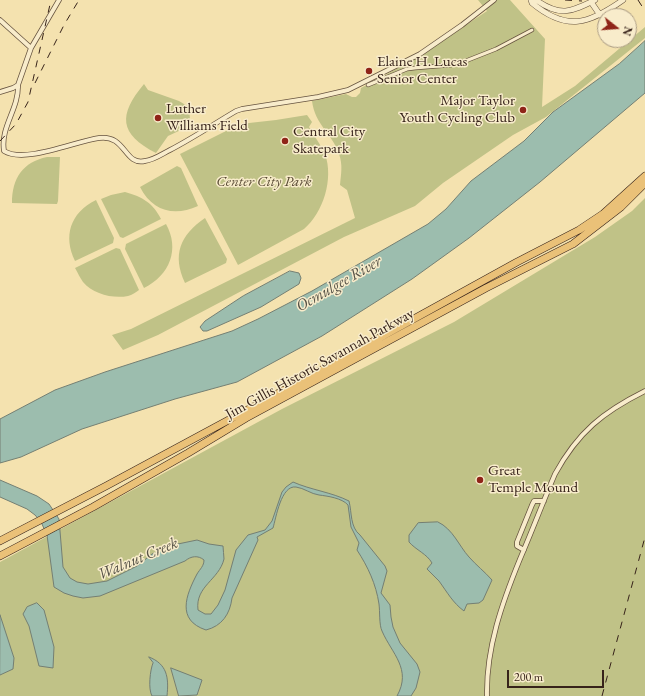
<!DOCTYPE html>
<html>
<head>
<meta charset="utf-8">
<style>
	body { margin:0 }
	#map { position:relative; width:645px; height:696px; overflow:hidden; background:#f4e2af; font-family:"EB Garamond",serif }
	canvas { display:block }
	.north { position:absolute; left:597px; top:8px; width:40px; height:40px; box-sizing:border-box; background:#f8eccb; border:1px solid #ab9c84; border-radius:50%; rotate:107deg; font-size:11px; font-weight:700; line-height:16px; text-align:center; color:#37231a }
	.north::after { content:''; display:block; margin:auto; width:14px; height:18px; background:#8f2418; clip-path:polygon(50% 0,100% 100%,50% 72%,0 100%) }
	.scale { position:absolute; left:507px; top:670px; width:97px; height:18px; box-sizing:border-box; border:2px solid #37231a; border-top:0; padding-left:5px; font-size:12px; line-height:14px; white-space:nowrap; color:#37231a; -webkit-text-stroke:3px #f8eccb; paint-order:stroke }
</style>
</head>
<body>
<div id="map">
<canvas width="645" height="696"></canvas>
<div class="north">N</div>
<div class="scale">200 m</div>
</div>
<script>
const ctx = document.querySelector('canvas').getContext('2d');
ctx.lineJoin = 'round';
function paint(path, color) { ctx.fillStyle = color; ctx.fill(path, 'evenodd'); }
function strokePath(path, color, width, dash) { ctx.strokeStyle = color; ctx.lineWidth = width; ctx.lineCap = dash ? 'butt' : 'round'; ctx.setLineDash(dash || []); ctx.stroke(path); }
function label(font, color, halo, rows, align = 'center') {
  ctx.font = font + ' "EB Garamond",serif'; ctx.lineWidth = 3; ctx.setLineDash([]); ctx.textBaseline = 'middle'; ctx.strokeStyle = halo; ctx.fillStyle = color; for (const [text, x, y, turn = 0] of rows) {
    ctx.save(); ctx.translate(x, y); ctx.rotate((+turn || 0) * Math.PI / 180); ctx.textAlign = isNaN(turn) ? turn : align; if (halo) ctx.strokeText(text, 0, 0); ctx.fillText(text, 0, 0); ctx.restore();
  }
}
const green = new Path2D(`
	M478,0H510L545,39L542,107L575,86L645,27V38L546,117L513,135L443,183L415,206L344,237L158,335L123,350L112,335L131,329L355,218L347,190L340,185C341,174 343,165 339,154C332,133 315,125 312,101L346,94L352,97H356L360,93L361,88L415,59L487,11Z
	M144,84L148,90L179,101L189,107L190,120L183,129L168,136L156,153C119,134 118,115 144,84Z
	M307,115L312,122L309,127C314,136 321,145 325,154C334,179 323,213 304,229L238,265L180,154L240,124L276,120Z
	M47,157H60L58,201L57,204L12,203C12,178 23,162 47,157Z
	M177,166L181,168L198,206C174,217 152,211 140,187Z
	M125,192C143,197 153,203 161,219L123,238L120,237L101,199L111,195Z
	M645,198V696H0V562L282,409L454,322L595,237L632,211Z
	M96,200L114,238L113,243L75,261C63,236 70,213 96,200Z
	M205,218L227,259L226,263L185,283C172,255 180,235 205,218Z
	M166,224C180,249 170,275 144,288L125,249L126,244Z
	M116,248L120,249L139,290C136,292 132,295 128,296C113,299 93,294 83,282C80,278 78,273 75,268Z`);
const water = new Path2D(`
	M645,41V93L540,182L469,238L412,279L322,336L237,382L175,399L82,429L21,457L0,463V419L55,390L105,372L232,331L258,319L312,291L428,224L446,209L471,181L524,141L553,112L619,64Z
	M290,271L299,273L301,278L299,284L261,307L207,331H203L200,327L205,321L243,296Z
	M0,480L37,496L49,504L59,519L63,567L70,578L77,582L88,584L107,581L137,566L152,554L173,545L197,540L209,544L223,546C223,550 224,555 224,559C219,580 195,586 198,610L205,614H211L218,605L225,590L236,550L248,535L265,530L272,521L282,492L286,487L293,482C311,490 331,492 349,501C352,513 350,527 360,535L385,566L387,571L381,593L390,605L391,617L393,627L400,643L417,664L420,672L416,688L411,696H397C412,669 392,654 382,631C379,625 380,611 379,604C376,584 368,567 357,550L359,543L351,527L348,505C342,498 327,496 319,495C311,494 304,488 296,487C281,485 276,518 273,528L257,537L258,540L232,598C230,614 222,626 206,630C176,620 186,595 197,574C200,569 204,566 204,560C198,555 191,556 185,561L100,596L83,598L73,596L64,593L54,587L47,535L41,522L35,515L27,509L0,497Z
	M438,522C453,529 459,546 469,557C476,565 485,572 492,580L483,600L479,603L467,604L464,611C453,603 447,592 439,581C435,577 431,573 427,569L432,563C427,554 416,550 409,542V535L418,523Z
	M37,603L44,610L54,647L53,668L39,666L29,626L23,614L27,607Z
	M0,615L14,658L13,669L0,675Z
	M149,657C167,664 169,677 167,696H152C148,689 150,670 153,663Z
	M171,668L202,680L197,695L179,696Z`);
const pedestrian = new Path2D(`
	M368,85L407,69L415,68L451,65L463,62L496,49L532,30`);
const minor = new Path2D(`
	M0,20L31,48
	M18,85C19,109 0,127 4,151C25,164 76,141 99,138C126,134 124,166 145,161C154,160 162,154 170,150C193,138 214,124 236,111L242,109L318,97L348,90L420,54L462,25L494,0
	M0,92L13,88L18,85L31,48L59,0
	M524,550L517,546V542L532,505L534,501H544
	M487,696C486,648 502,603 520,559C532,531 543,502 555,474C578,432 603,412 645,391`);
const tertiary = new Path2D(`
	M531,0L532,3C567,32 589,24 623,0
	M536,0C560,17 571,12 595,0
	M591,2L600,15`);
const motorway = new Path2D(`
	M0,541L106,486L314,374L517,262L579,230L603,214L645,176
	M0,556L93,507L188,453L246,418L486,288L573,244L621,207L645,183`);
const rail = new Path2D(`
	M565,0L582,1
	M638,0L645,11
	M35,83L64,25L79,0
	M0,141L16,124L28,102L51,0
	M602,696L645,537`);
const markers = [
	[369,71,4,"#8f2418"],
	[523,110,4,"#8f2418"],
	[158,118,4,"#8f2418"],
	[285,141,4,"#8f2418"],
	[480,480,4,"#8f2418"]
];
const poiNames = [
	["Elaine H. Lucas",377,62],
	["Senior Center",377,79],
	["Major Taylor",515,101,"right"],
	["Youth Cycling Club",515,118,"right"],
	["Luther",166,109],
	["Williams Field",166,126],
	["Central City",293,132],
	["Skatepark",293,149],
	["Great",488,471],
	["Temple Mound",488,488]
];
const parkNames = [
	["Center City Park",264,182]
];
const streetNames = [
	["Jim Gillis Historic Savannah Parkway",320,364,-29]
];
const waterNames = [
	["Ocmulgee River",339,284,-30],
	["Walnut Creek",138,559,-23]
];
paint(green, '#c0c287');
paint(water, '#9cbdae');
strokePath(water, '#747f73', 1);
strokePath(pedestrian, '#66533f', 4.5);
strokePath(minor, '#66533f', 5.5);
strokePath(tertiary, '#66533f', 6);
strokePath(motorway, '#37231a', 8);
strokePath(pedestrian, '#f8eccb', 3);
strokePath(minor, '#f8eccb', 4);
strokePath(tertiary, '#f8eccb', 5);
strokePath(motorway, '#eac178', 7);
strokePath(rail, '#37231a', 1, [7, 7]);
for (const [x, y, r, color] of markers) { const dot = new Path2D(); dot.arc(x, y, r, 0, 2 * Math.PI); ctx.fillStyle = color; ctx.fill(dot); strokePath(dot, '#f8eccb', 1.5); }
label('15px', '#37231a', '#f8eccb', poiNames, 'left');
label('italic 15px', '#594b35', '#f8eccb', parkNames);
label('15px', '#37231a', '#f8eccb', streetNames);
label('italic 16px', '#555146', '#f8eccb', waterNames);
</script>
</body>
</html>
